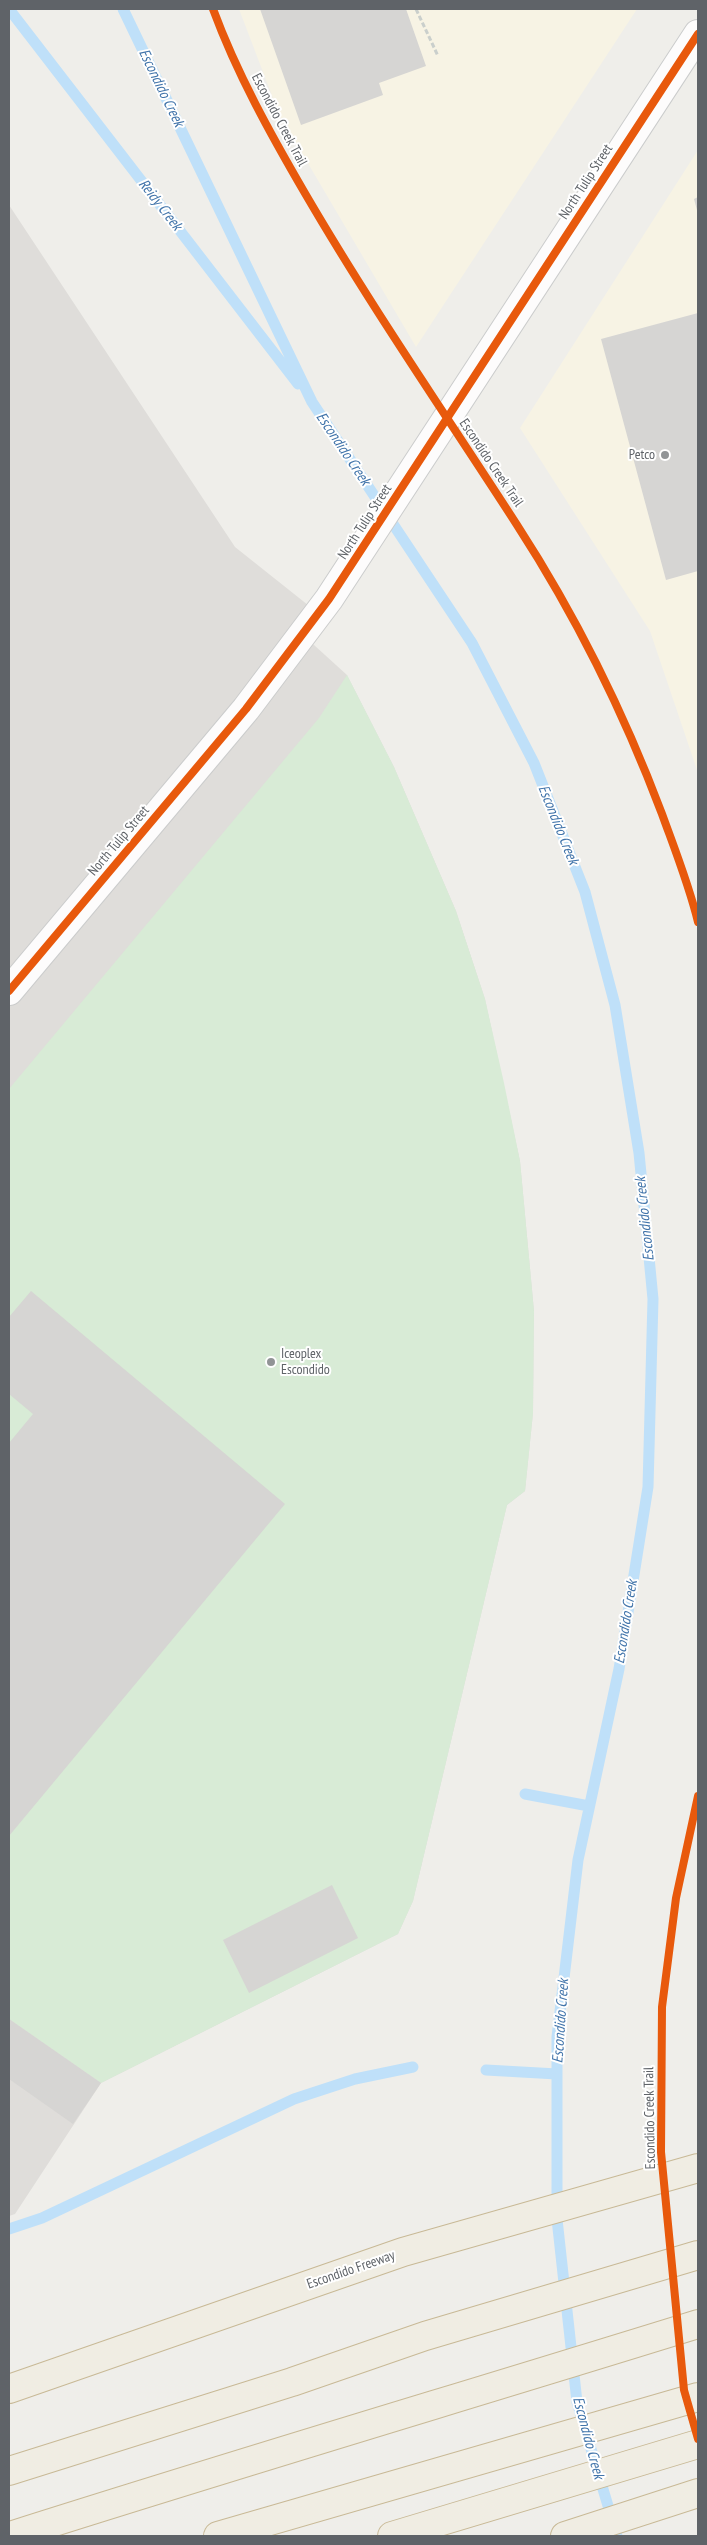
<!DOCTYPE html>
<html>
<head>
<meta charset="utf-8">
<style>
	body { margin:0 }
	#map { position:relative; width:707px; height:2545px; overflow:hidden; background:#efeeea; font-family:"PT Sans Narrow",sans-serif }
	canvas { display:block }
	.frame { position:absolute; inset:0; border:10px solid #5f6368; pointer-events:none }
</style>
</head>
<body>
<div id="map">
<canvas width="707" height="2545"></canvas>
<div class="frame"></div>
</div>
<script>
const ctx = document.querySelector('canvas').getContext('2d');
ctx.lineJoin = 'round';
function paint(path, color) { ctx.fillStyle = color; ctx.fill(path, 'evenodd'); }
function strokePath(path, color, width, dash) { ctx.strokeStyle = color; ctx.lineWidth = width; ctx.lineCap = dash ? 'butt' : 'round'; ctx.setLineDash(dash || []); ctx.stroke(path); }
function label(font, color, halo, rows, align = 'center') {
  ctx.font = font + ' "PT Sans Narrow",sans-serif'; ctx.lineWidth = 4; ctx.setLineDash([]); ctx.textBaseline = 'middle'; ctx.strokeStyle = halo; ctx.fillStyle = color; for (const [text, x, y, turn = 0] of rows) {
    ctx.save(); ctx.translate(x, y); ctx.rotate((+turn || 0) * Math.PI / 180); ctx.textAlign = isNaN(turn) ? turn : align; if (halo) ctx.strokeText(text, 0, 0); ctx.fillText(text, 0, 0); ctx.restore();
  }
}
const commercial = new Path2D(`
	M239,9H637L416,347L279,114Z
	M698,150V773L650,631L520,428Z`);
const industrial = new Path2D(`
	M9,205L235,547L318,613L303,635L347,675L394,767L456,911L485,999L520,1161L534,1311L533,1413L525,1491L507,1505L413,1901L398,1934L101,2083L15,2214L9,2216Z`);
const green = new Path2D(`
	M347,675L394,767L456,911L485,999L504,1083L520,1161L534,1311L533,1413L525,1491L507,1505L413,1901L398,1934L101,2083L9,2019V1089L319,718Z`);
const stream = new Path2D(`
	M9,9L298,384
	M123,9L312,402L472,643L534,763L585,892L615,1005L639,1153L653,1299L648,1487L619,1669L578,1860L557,2037V2219L577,2402L617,2536
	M525,1794L589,1806
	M486,2070L557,2074
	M9,2229L42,2218L294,2099L355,2079L413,2067`);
const building = new Path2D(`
	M260,9H406L426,66L379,83L383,95L301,125Z
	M698,197V214L694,199Z
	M698,313V571L666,580L601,339Z
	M31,1291L285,1504L9,1836V1443L33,1414L9,1394V1317Z
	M332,1885L358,1938L249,1993L223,1940Z
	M9,2019L101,2083L73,2124L9,2079Z`);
const path = new Path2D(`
	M416,9L438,56`);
const minor = new Path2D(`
	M9,991L246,709L329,599L698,34`);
const highway = new Path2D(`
	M9,2389L403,2252L698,2168
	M9,2471L292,2382L425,2336L698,2255
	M10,2536C239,2463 469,2395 698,2324
	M218,2536L698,2397
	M392,2536L698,2444
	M565,2536L698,2493`);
const cycleway = new Path2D(`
	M213,9C237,74 271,135 306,195C372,308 446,415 517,525C576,616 624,713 662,814C675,850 689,885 698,922
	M9,991L246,709L329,599L698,34
	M698,1796L676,1898L662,2007L661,2152L684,2390L698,2439`);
const markers = [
	[665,455,5,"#919496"],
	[271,1362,5,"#919496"]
];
const streetNames = [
	["Escondido Creek Trail",279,120,62],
	["North Tulip Street",586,182,-57],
	["Escondido Creek Trail",491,463,56],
	["North Tulip Street",365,522,-57],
	["North Tulip Street",119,841,-50],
	["Escondido Creek Trail",650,2118,-91],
	["Escondido Freeway",351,2270,-19]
];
const poiNames = [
	["Petco",655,455],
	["Iceoplex",281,1354,"left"],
	["Escondido",281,1370,"left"]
];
const waterNames = [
	["Escondido Creek",161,88,64],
	["Reidy Creek",160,205,52],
	["Escondido Creek",343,449,56],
	["Escondido Creek",558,825,68],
	["Escondido Creek",645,1219,-96],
	["Escondido Creek",626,1622,-81],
	["Escondido Creek",561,2021,-86],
	["Escondido Creek",588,2438,75]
];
paint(commercial, '#f7f3e4');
paint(industrial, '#dfddda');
paint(green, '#d8ebd6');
strokePath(stream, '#bfe0f9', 11);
paint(building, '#d6d5d3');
strokePath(minor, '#cbcccc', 30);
strokePath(highway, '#c8b996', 30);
strokePath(path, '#cacfcc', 3, [5, 2.5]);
strokePath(minor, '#fdfcfc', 28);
strokePath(highway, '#f0ede3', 28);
strokePath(cycleway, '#e8590c', 8);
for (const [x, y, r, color] of markers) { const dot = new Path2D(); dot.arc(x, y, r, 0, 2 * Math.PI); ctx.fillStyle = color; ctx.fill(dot); strokePath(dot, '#fff', 2); }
label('14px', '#5f6368', '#fff', streetNames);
label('14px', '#5f6368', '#fff', poiNames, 'right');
label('italic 15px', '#4174aa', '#fff', waterNames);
</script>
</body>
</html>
